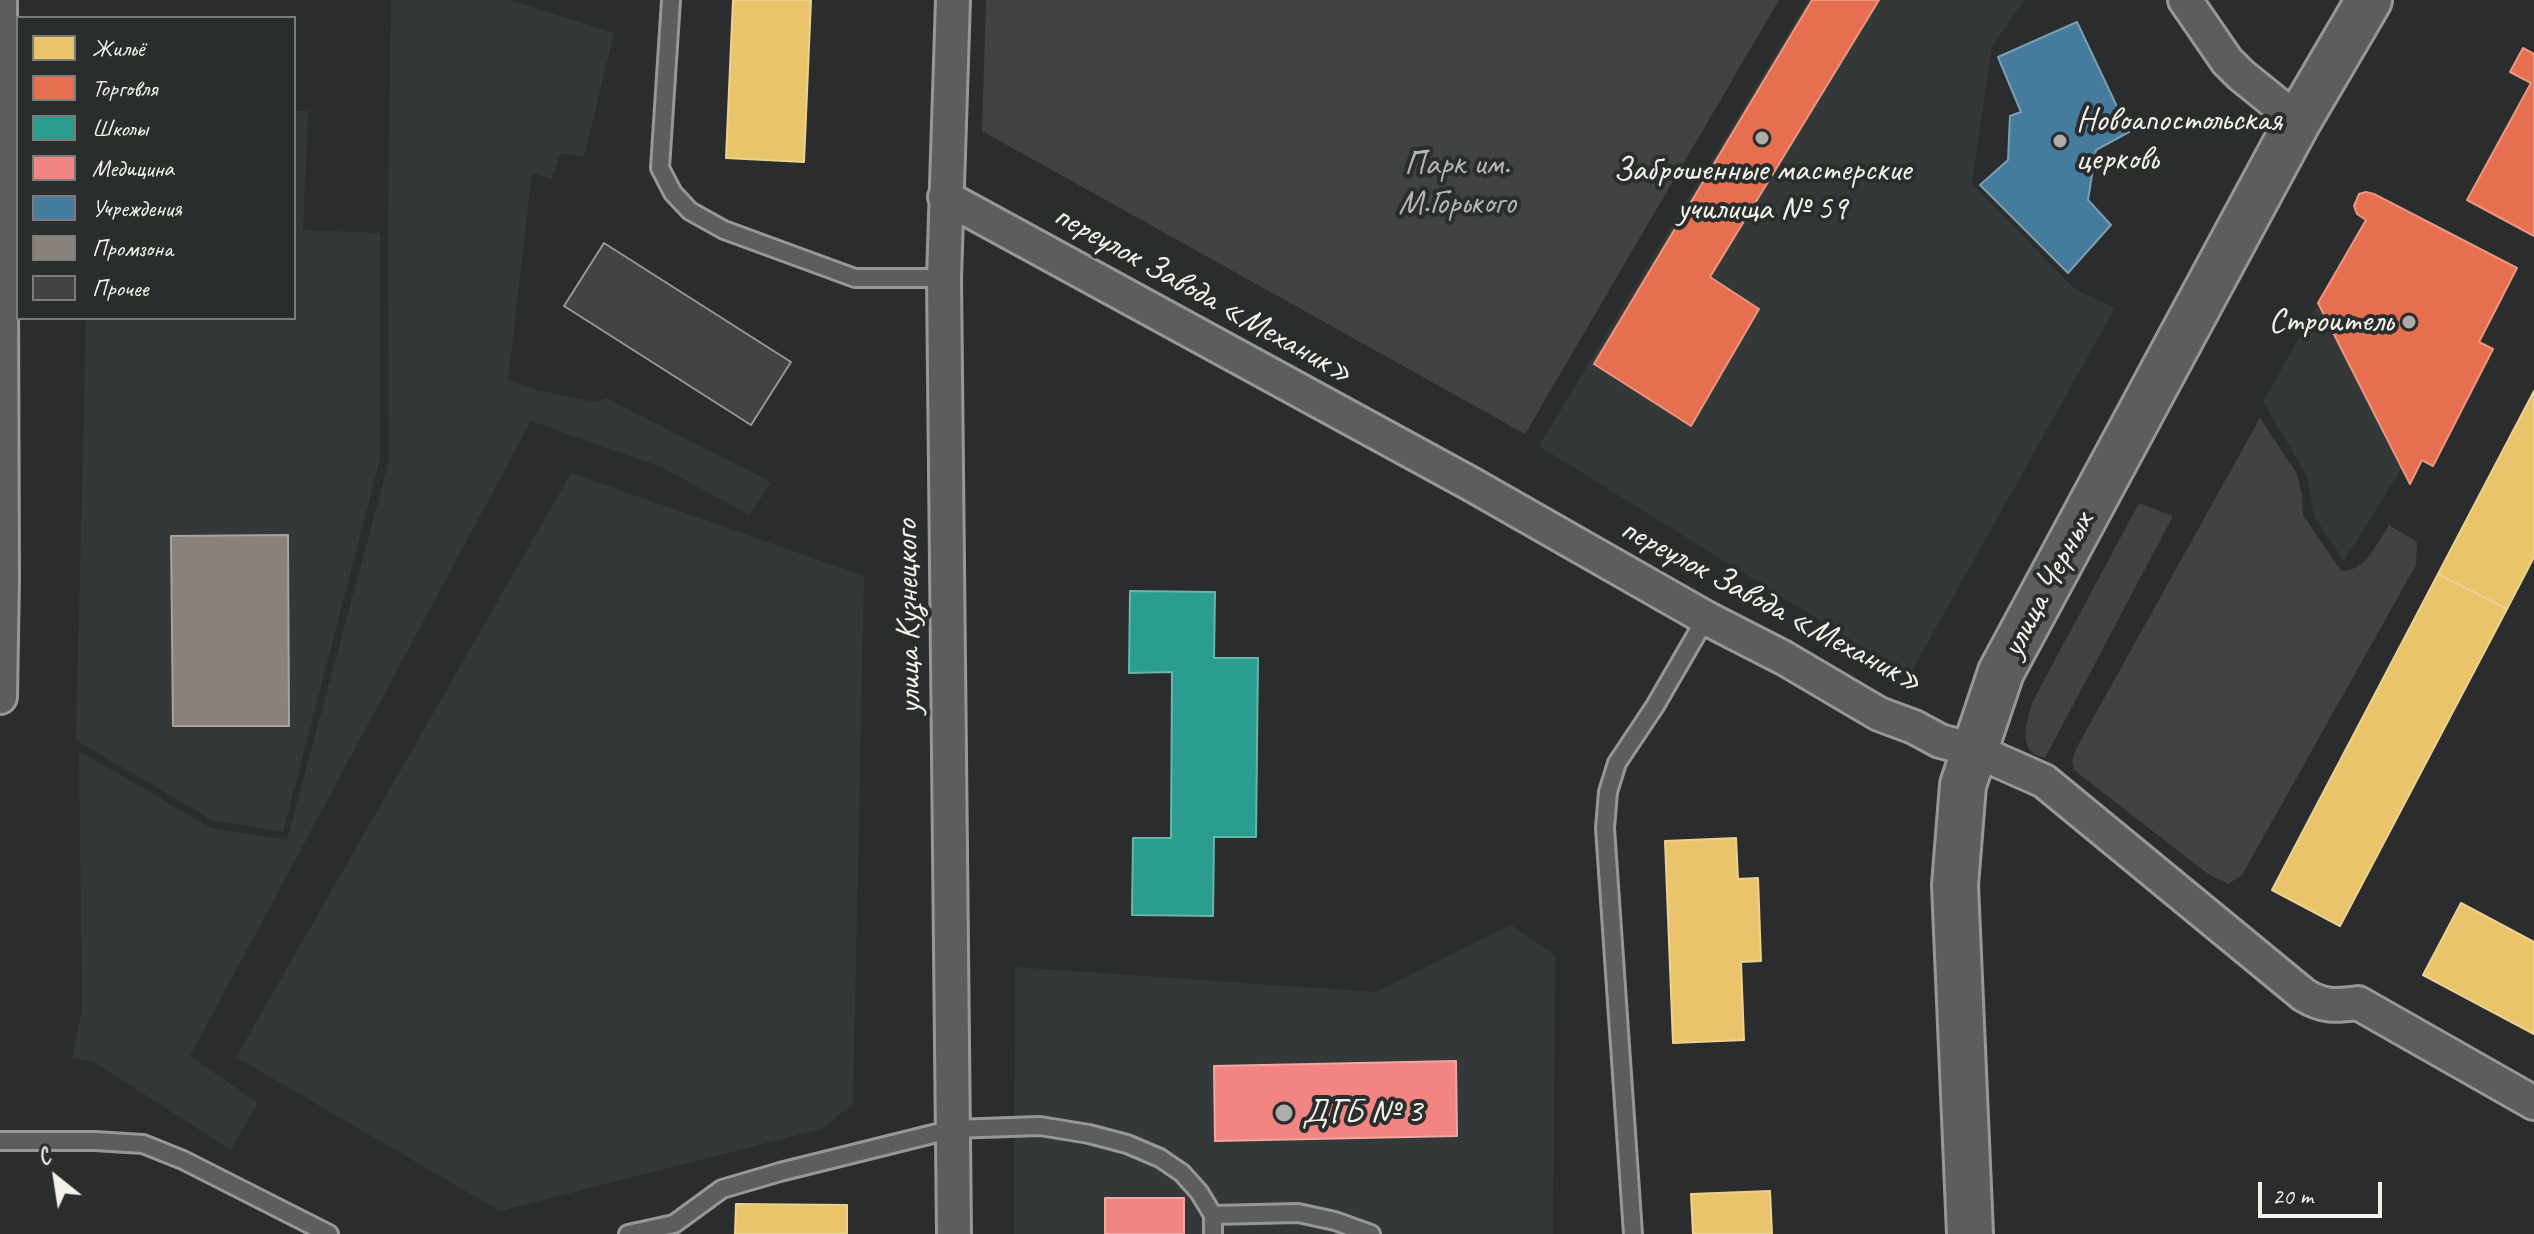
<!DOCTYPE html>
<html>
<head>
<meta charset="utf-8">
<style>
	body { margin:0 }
	#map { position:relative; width:2534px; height:1234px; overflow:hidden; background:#2b2c2d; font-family:Caveat,sans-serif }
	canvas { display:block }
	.legend { position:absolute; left:16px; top:16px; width:280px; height:304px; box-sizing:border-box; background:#2a2d2e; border:2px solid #7b7b78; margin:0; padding:10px 14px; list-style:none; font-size:24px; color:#f4f1e8 }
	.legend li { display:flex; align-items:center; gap:16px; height:40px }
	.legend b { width:40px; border:2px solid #7b7b78 }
	.north { position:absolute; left:16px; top:1138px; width:80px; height:80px; -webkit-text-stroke:6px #2a2d2e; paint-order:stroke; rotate:330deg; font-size:22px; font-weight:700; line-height:32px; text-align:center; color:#f4f1e8 }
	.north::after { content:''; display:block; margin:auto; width:28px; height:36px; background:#f4f1e8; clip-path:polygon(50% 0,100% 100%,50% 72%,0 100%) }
	.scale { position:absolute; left:2258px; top:1182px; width:124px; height:36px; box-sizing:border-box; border:4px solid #f4f1e8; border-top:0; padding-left:10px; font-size:24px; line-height:28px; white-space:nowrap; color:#f4f1e8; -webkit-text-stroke:6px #2a2d2e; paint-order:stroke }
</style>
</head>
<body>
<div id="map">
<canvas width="2534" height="1234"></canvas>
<ul class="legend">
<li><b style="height:22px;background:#e9c46a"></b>Жильё</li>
<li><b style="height:22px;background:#e76f51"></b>Торговля</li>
<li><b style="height:22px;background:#2a9d8f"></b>Школы</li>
<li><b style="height:22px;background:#f28482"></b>Медицина</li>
<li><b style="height:22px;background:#457b9d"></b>Учреждения</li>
<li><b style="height:22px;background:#8a817c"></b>Промзона</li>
<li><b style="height:22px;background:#434344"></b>Прочее</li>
</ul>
<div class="north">С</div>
<div class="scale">20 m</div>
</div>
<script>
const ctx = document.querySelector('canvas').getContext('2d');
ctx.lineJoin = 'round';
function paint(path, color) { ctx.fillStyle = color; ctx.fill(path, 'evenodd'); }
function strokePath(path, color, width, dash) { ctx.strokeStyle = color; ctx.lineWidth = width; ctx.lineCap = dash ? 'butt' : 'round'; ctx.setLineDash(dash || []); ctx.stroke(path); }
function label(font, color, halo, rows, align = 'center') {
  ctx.font = font + ' Caveat,sans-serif'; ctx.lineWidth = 8; ctx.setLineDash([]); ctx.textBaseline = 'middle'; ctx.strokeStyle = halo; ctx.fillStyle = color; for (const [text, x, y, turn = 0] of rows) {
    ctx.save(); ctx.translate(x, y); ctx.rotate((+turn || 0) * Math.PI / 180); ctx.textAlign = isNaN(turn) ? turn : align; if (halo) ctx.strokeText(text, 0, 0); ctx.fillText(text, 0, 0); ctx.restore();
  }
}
const built = new Path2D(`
	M391,0H509L614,33L584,157L560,153L552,179L532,173L508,380L537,390L595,402L606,398L771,482L750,515L661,467L531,421L190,1056L258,1103L231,1150L94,1062L72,1058L82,1009L79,751L211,828L287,840L389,461L388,231Z
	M1808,0H2025L1992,46L1972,183L2075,289L2115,308L1909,676L1539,446Z
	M294,111H308L303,230L380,233V459L283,832L212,820L76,740L86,318H294Z
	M2318,303L2402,468L2344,561L2314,516L2307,476L2263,402Z
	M571,473L864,576L853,1104L821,1129L500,1211L236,1057Z
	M1511,925L1555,955L1553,1234H1014L1015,967L1375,992Z`);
const green = new Path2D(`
	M986,0H1779L1525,434L982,131Z
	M2260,418L2297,474L2302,495L2303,515L2341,571C2365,572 2377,543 2389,525L2417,542L2416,565L2242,875L2228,884L2208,874L2074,770L2072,760L2077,747Z
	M2139,503L2173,516L2045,758C2041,756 2036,756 2033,753C2019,741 2028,715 2033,701Z`);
const homes = new Path2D(`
	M733,0H811L804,162L726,158Z
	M2534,391V557L2507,609L2438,574Z
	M2438,574L2507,609L2340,926L2272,890Z
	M1736,838L1738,879L1758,878L1761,961L1741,962L1744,1040L1673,1043L1665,841Z
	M2461,903L2534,942V1034L2423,975Z
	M1770,1191L1772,1234H1693L1691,1194Z
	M736,1204L847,1205V1234H735Z`);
const shops = new Path2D(`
	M1812,0H1879L1710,277L1759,309L1691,426L1594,364Z
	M2523,48L2534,54V236L2467,200L2531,83L2510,72Z
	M2366,192L2374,194L2517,268L2479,342L2493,349L2433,466L2422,460L2410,484L2318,303L2366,220L2357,214L2354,206L2359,194Z`);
const schools = new Path2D(`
	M1130,591L1215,592L1214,658H1258L1256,837H1214L1213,916L1132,915L1133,838H1171L1172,672L1129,673Z`);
const health = new Path2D(`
	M1456,1061L1457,1136L1215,1141L1214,1066Z
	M1105,1198H1184V1234H1105Z`);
const public = new Path2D(`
	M2077,22L2129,132L2096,150L2088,200L2111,225L2068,273L1980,185L2008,160L2010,116L2021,112L1998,57Z`);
const industry = new Path2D(`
	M288,535L289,726H173L171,536Z`);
const building = new Path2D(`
	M604,243L791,362L751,425L564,306Z`);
const lane = new Path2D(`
	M671,0L660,168L673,193L690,211L724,230L855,278H944
	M0,1141H95L143,1144L183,1160L329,1234
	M1213,1215L1298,1213L1335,1221L1371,1234
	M628,1234L674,1224L722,1189L780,1172L953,1129L1040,1126L1089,1134L1127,1144L1160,1158L1182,1173L1199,1192L1213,1215V1234
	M1633,1234L1605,828L1608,792L1617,763L1655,706L1706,618`);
const street = new Path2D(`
	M953,0L944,278L954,1234
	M2185,0L2227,61L2241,75L2298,121
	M945,197L1471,484L1706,618L1784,658L1879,714L1914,727L1940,741L1974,750L2044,781L2304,995C2323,1007 2336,1006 2358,1003L2534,1103
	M0,697L2,578L0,0`);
const primary = new Path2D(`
	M1970,1234L1955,885L1963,785L2001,672L2298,121L2369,0`);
const markers = [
	[1762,138,8,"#aeaca7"],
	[2060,141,8,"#aeaca7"],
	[2409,322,8,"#aeaca7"],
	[1284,1113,10,"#aeaca7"]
];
const poiNames = [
	["Новоапостольская",2076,121],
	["церковь",2076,160],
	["Заброшенные мастерские",1762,171,"center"],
	["училища № 59",1762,210,"center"],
	["Строитель",2393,322,"right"],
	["ДГБ № 3",1302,1113]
];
const parkNames = [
	["Парк им.",1457,165],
	["М.Горького",1457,204]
];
const streetNames = [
	["переулок Завода «Механик»",1203,295,29],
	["улица Черных",2048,585,-62],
	["переулок Завода «Механик»",1771,606,28],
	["улица Кузнецкого",909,617,-91]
];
paint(built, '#353838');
paint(green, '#414242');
paint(homes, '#e9c46a');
strokePath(homes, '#ecd290', 2);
paint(shops, '#e76f51');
strokePath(shops, '#eb967e', 2);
paint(schools, '#2a9d8f');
strokePath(schools, '#67b6aa', 2);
paint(health, '#f28482');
strokePath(health, '#f3a5a1', 2);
paint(public, '#457b9d');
strokePath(public, '#7a9eb4', 2);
paint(industry, '#8a817c');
strokePath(industry, '#aaa39c', 2);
paint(building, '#434344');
strokePath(building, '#979796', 2);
strokePath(lane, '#979796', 22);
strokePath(street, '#979796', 38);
strokePath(primary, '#979796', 50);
strokePath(lane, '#5d5d5c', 16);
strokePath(street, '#5d5d5c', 32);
strokePath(primary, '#5d5d5c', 44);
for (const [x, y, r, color] of markers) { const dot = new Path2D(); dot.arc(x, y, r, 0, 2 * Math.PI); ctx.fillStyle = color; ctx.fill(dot); strokePath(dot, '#2a2d2e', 3); }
label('34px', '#f4f1e8', '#2a2d2e', poiNames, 'left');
label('34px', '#b6b5af', '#2a2d2e', parkNames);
label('34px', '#f4f1e8', '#2a2d2e', streetNames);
</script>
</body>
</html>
